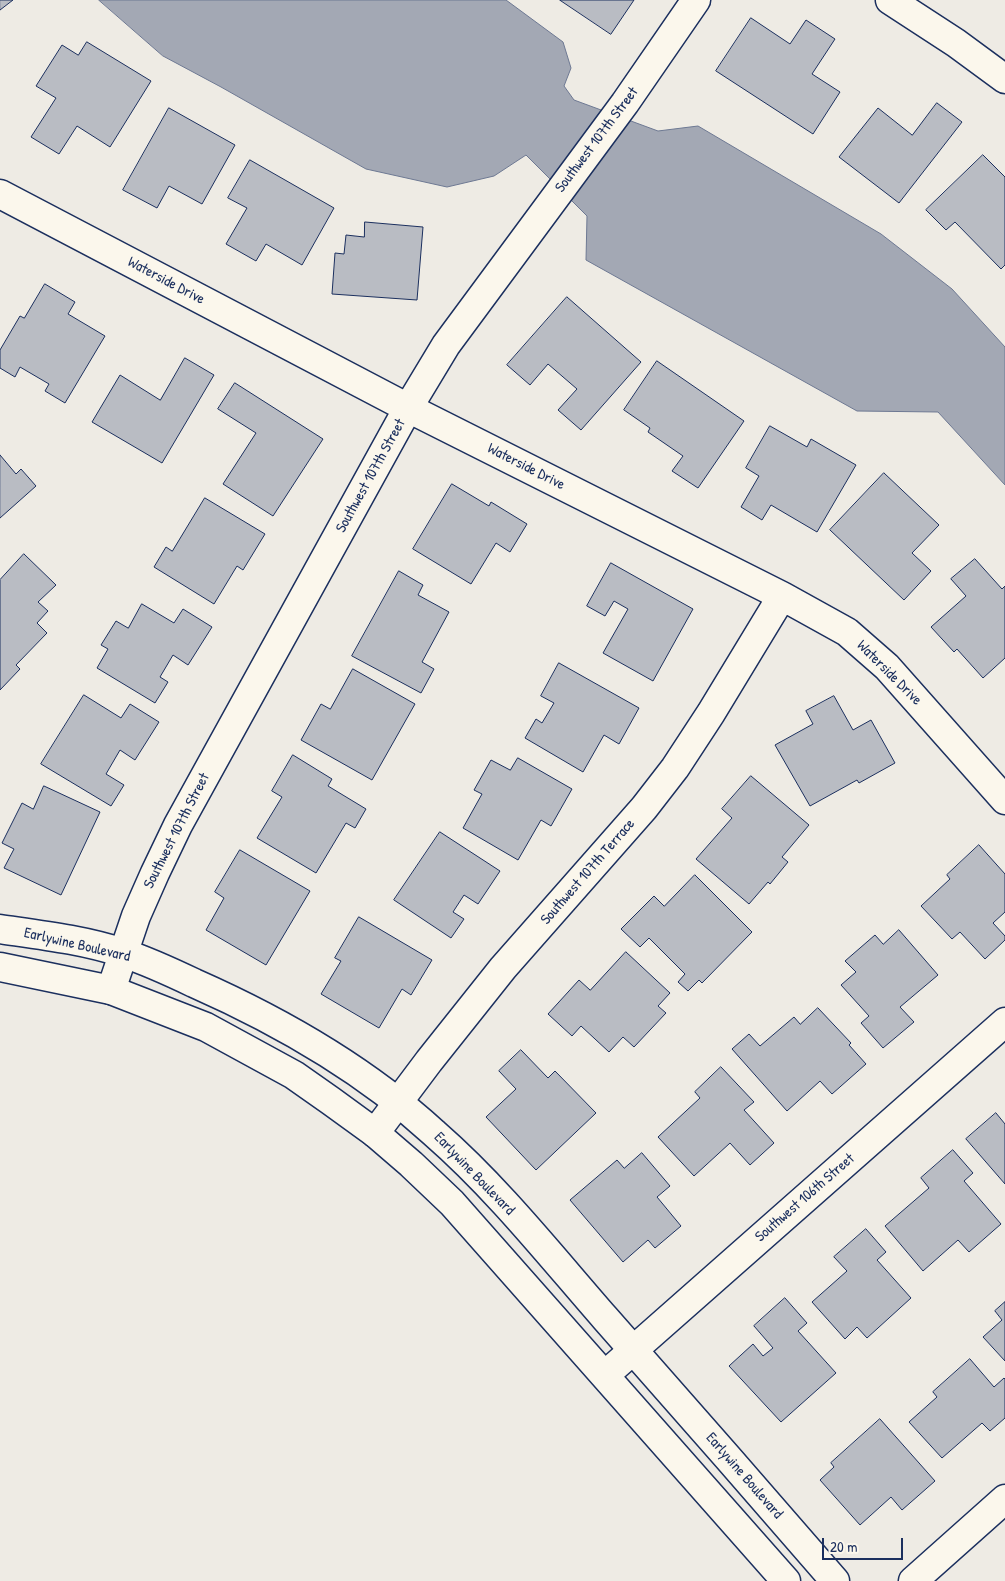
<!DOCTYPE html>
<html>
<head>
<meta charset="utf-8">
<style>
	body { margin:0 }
	#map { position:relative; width:1005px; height:1581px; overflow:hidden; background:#eeebe4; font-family:"Patrick Hand",sans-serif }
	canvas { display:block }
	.scale { position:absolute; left:822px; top:1538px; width:81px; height:22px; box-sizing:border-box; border:2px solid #1b2f5e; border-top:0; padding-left:6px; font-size:15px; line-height:18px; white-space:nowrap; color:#1b2f5e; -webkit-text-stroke:4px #fbf7ec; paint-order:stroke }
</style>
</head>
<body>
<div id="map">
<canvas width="1005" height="1581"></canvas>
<div class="scale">20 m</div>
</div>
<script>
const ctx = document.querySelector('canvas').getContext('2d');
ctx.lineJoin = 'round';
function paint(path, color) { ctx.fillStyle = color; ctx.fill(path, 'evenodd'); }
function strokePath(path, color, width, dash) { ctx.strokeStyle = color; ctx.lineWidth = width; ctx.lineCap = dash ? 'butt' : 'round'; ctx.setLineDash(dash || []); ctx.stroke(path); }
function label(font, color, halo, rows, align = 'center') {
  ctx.font = font + ' "Patrick Hand",sans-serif'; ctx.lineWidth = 5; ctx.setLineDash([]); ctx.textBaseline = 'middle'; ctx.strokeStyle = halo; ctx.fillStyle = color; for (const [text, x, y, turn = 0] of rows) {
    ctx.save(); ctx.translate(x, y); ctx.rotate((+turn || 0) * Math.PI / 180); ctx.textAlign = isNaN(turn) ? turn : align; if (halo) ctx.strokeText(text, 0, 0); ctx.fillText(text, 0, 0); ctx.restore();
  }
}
const water = new Path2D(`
	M99,0H506L563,42L571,68L564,86L574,100L658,131L698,126L881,234L952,289L1005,347V485L938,412L857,411L586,260L587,216L526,155L494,176L447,187L366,169L221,87L163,56Z`);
const building = new Path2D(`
	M0,0H13L0,10Z
	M560,0H634L611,34Z
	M751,18L790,44L806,20L835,39L812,74L840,92L813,134L716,71Z
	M87,42L151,81L110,147L77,126L59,154L31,137L56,98L36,86L62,45L78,55Z
	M937,103L962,122L899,203L839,157L878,108L912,135Z
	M169,108L235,145L202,204L169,186L157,208L123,190Z
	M983,155L1005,177V265L1001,269L955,222L946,230L926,210Z
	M250,160L334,208L302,265L266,244L256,261L226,244L247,208L228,198Z
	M365,222L423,227L417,300L332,294L335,253L344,254L346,235L364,237Z
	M45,284L75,302L68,314L105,336L65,403L45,391L49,384L20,367L15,377L0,368V350L20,316L24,318Z
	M567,297L641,362L581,430L558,410L577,389L548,364L530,385L507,365Z
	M185,358L214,375L162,463L92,422L120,375L160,400Z
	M657,361L744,421L698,488L672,471L683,456L648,432L650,428L624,410Z
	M235,383L323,439L273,516L223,484L256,433L218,409Z
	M770,426L807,447L811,439L856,465L817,532L771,505L762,520L741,507L759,476L746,468Z
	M0,455L16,474L21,469L36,486L0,518Z
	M884,473L939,525L912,553L931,571L904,600L830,530Z
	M452,484L489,506L491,502L527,524L510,552L496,543L471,584L413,549Z
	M205,498L265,534L243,570L237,566L214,604L154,567L166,547L172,551Z
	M24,554L56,585L38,602L48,611L37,623L47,633L16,665L20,669L0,690V580Z
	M975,559L1002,589L1005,586V658L983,678L957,649L954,652L931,627L966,596L951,579Z
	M611,563L693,609L653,681L603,653L628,609L614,601L605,616L587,606Z
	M399,571L423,585L418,595L449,612L422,662L434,669L421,693L352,656Z
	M142,604L174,623L183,609L212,627L188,665L173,655L160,677L168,682L155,703L97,668L108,649L101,645L116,621L128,628Z
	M559,663L639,708L619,744L604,735L583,772L525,738L536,719L542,723L554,703L541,696Z
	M353,669L415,704L372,780L301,740L321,704L330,709Z
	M84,695L121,718L130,704L159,722L135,760L120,750L106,774L124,785L111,806L41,764Z
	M834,696L853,730L871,720L895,763L859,783L857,780L810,806L775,745L813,724L806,711Z
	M293,755L332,779L328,786L366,809L355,828L346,823L316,873L257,838L282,797L272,791Z
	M518,758L572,789L551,826L541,820L518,860L463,828L482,794L474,790L491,760L510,770Z
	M751,776L809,825L782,857L788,862L770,884L768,882L749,904L696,859L732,818L722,809Z
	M44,786L100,812L61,895L4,868L14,849L2,843L22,803L33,809Z
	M440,832L500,871L478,904L464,895L453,912L464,919L451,938L394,900Z
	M979,845L1005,874V912L993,923L1005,936V940L985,959L960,932L952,939L921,906L950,879L947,875Z
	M240,850L310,891L266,965L206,930L224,898L215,892Z
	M695,875L752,932L702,983L699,980L688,991L678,982L685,974L649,938L640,947L621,929L654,896L664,906Z
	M359,917L432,960L411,995L402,989L379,1028L321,994L341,961L335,958Z
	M899,930L938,975L900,1007L914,1022L883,1048L861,1023L869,1016L841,985L856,972L845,961L875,935L883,944Z
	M626,952L670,993L658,1006L666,1013L634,1047L623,1037L609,1052L581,1026L572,1036L548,1014L579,980L590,990Z
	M818,1008L851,1043L849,1045L866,1064L832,1094L820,1081L787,1111L732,1049L749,1034L760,1046L794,1017L800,1024Z
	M521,1050L548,1078L555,1071L596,1113L536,1170L486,1117L516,1089L499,1071Z
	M721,1067L754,1102L744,1110L774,1143L750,1165L730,1143L694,1176L658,1137L700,1098L695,1092Z
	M996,1113L1005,1124V1184L966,1139Z
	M953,1150L973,1173L964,1181L1001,1224L969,1252L958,1240L923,1271L885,1226L929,1188L921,1178Z
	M642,1153L670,1186L657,1197L681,1226L655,1248L648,1240L623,1262L570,1200L617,1160L624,1168Z
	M866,1229L886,1252L877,1260L911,1298L867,1338L857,1327L845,1339L812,1302L847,1271L834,1257Z
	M785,1298L807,1323L798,1331L836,1373L781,1422L729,1366L753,1344L763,1356L773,1348L754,1326Z
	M1005,1302V1361L983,1337L1002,1320L995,1311Z
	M970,1359L994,1387L1004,1378L1005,1379V1418L990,1431L982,1423L942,1458L909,1422L937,1397L933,1392Z
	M880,1419L935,1481L902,1510L891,1497L860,1525L820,1480L834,1467L831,1463Z`);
const minor = new Path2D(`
	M890,0L956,43L1005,79
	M0,194L408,408L782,596L847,632L887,667L1005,800
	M111,990L136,916L155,873L178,825L408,408L446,345L625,103L696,0
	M375,1133L429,1061L503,968L644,808L675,768L711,713L782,596
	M605,1375L1005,1022
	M913,1581L1005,1499`);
const tertiary = new Path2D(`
	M0,929C41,935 84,940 123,953C147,961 171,972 194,983C280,1021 364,1069 434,1133C497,1188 550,1255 605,1318C682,1405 759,1493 835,1581
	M0,967L111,990L206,1027L294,1075L331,1101L375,1133L411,1164L452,1203L786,1581`);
const streetNames = [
	["Southwest 107th Street",597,140,-53],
	["Waterside Drive",166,281,28],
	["Waterside Drive",526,467,27],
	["Southwest 107th Street",371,476,-61],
	["Waterside Drive",889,673,45],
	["Southwest 107th Street",177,831,-63],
	["Southwest 107th Terrace",588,872,-49],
	["Earlywine Boulevard",77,945,13],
	["Earlywine Boulevard",474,1174,46],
	["Southwest 106th Street",805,1198,-41],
	["Earlywine Boulevard",744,1476,49]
];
paint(water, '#a3a8b4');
strokePath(water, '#6d7892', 1);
paint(building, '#b9bcc3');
strokePath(building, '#1b2f5e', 1);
strokePath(minor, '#1b2f5e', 31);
strokePath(tertiary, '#1b2f5e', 31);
strokePath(minor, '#fbf7ec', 28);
strokePath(tertiary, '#fbf7ec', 28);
label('15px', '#1b2f5e', '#fbf7ec', streetNames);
</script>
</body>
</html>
